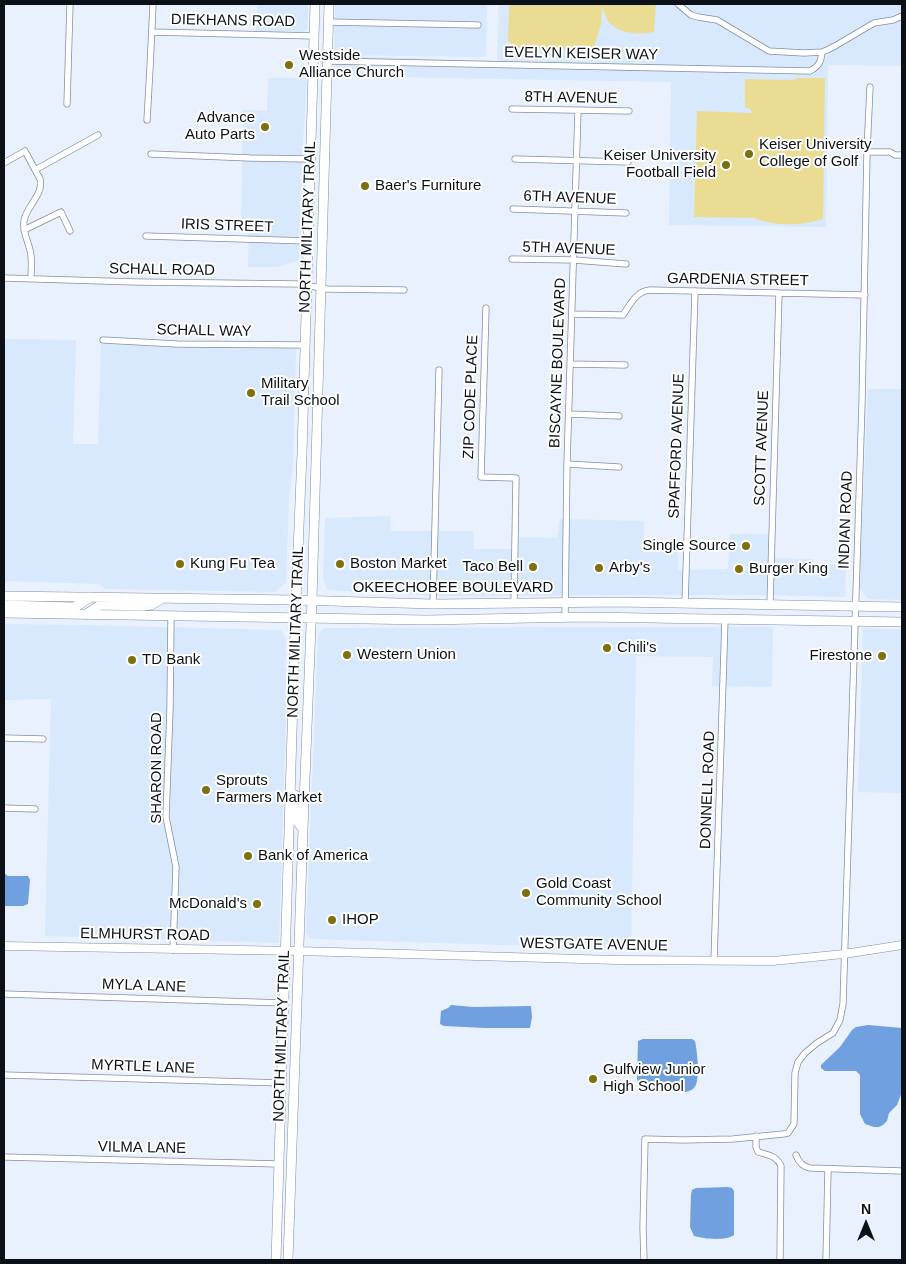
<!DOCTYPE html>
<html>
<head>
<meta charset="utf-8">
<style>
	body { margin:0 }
	#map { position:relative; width:906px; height:1264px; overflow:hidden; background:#e8f1fd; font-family:Arial,sans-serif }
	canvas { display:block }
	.frame { position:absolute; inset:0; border:5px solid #0c1118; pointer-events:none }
	.north { position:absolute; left:841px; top:1199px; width:50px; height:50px; -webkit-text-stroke:4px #fff; paint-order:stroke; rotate:0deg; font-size:14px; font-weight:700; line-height:20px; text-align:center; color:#0c1118 }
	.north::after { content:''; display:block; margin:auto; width:18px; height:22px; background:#0c1118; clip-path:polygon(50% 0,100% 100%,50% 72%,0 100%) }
</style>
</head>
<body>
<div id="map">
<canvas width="906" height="1264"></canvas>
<div class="frame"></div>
<div class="north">N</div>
</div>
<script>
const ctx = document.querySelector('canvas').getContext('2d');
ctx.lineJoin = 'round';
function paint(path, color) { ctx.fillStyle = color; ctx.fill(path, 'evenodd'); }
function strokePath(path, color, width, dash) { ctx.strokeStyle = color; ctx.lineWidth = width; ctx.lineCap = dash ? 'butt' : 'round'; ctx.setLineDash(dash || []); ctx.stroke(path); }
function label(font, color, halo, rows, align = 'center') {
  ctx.font = font + ' Arial,sans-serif'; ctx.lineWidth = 4; ctx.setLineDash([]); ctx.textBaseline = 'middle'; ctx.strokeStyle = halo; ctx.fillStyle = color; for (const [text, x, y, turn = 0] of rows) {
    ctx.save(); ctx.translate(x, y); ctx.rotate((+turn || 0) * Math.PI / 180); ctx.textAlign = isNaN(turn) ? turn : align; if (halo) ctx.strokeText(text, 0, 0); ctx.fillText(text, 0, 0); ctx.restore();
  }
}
const built = new Path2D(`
	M257,4H308V27L303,32L256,31Z
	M335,4H487L486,57L334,55Z
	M499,4H902V66L828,65L826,227L669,225L671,82L335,76L336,56L497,61Z
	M268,78H307L303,141L299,263L293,262L277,267H248L249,228H241L243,110L267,111Z
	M4,339L76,340L73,444H98L101,344L296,348L293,464L289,497L286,582L275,592L105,589L99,584L4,581Z
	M868,389H902V600L868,599L859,587Z
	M391,516L390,531H473L474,549H519V537L557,538L560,519L644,521V548L678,550V570L728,569L730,534H775L774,558L813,559V564L846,565L845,597L764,595H644L441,596L327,590L323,578L325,518Z
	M4,624L83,625L280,630L284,634L286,640V720L279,943L45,936L51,699L4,700Z
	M773,627L772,687L712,686L713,657L636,656L631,949L311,939L306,932L318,634L324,628Z
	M863,628L902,630V793L858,792Z`);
const green = new Path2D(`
	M511,4H656L654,32C639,35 618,34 608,21C605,17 604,10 602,6C602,15 602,25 598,34C596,40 595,44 594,50L515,48L508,40L509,7Z
	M798,78H825L823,219C801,226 777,226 755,219L754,217V218L694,217L697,111L753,113L749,108H745V79L793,80Z`);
const water = new Path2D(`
	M4,873L8,876H28L30,880L28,904L23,906H4Z
	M451,1005L473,1007L531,1006L532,1017L530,1028H485L444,1026L440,1024L441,1011L448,1008Z
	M868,1025L902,1028V1092L897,1105L889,1113L887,1121L883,1125L879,1127H874L865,1124L860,1114V1075L856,1071H825L821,1068V1065L840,1047L852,1030L856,1027Z
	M643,1039H692L695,1041C697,1051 701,1081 694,1088C688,1094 678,1092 671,1091C659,1091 651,1091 640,1088L637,1079L638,1041Z
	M728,1187L732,1188L734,1191V1235C726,1241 704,1239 694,1236L690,1227L691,1194L692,1190L696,1188Z`);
const minor = new Path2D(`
	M678,4L691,15L698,17L717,20L769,51L804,53L822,52L827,50L835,46L874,23L893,20L902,16
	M328,22L478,25
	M152,32L314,36
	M327,61L810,71C819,66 821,62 822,52
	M67,104L70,4
	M512,109L629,111
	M147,120L150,68L153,4
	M867,152H890L895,155H902
	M151,154L250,158L310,159
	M515,159L628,162
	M4,163L25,151L40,179C44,195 26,206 24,221C22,233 30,244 31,256C32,263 31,271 31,279
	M35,170L98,135
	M513,209L626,213
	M24,230L61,212L70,231
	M146,236L308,241
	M512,259L574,260L626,264
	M4,278L136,282L299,284L327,289L404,290
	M486,308L481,477L516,478L514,603
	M572,314L623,315C630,305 636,291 650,290L865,295
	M103,340L177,344L304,345
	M570,364L625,365
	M569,414L619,416
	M567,464L619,467
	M685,603L695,291
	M433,604L439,370
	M770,604L779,293
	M171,616L170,709L166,817L176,867L173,950
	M565,617L567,464L578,110
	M4,738L43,739
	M4,808L35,809
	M714,961L725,619
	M4,994L283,1003
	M4,1075L282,1083
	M756,1136V1147L758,1152C768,1155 777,1156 781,1166L780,1260
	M796,1155C799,1163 803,1167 810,1168L902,1171
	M4,1157L279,1164
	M644,1260L643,1228L645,1139L683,1140L733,1139L783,1134L788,1133L794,1124L795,1073L798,1062L805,1053L817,1043L833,1033L840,1020L843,1004L862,403L867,152L870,87
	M826,1260L828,1169`);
const tertiary = new Path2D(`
	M4,946L298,951L617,960L773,961L844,954L902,945`);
const secondary = new Path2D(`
	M296,600L302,453L315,4
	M312,600L329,4`);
const primary = new Path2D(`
	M4,596L296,600L433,604L618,602L902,607
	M4,605L73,607L79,605L90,597
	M4,613L427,620L584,617L902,622
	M85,615L100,605L143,606L151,605L163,598
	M295,795L296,820L303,829
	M276,1260L296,600
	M288,1260L303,829L312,600`);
const markers = [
	[289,65,5,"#7e700e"],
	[265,127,5,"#7e700e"],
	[749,154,5,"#7e700e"],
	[726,165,5,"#7e700e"],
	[365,186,5,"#7e700e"],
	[251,393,5,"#7e700e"],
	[746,546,5,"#7e700e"],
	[180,564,5,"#7e700e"],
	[340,564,5,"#7e700e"],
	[533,567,5,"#7e700e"],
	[599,568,5,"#7e700e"],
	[739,569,5,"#7e700e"],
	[607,648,5,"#7e700e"],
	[347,655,5,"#7e700e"],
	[882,656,5,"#7e700e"],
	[132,660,5,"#7e700e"],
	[206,790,5,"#7e700e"],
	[248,856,5,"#7e700e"],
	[526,893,5,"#7e700e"],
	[257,904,5,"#7e700e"],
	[332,920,5,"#7e700e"],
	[593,1079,5,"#7e700e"]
];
const streetNames = [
	["DIEKHANS ROAD",233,21,1],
	["EVELYN KEISER WAY",581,54,1],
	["8TH AVENUE",571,98,1],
	["6TH AVENUE",570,198,2],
	["IRIS STREET",227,226,2],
	["NORTH MILITARY TRAIL",308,227,-88],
	["5TH AVENUE",569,249,2],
	["SCHALL ROAD",162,270,1],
	["GARDENIA STREET",738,280,1],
	["SCHALL WAY",204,331,1],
	["BISCAYNE BOULEVARD",558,363,-88],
	["ZIP CODE PLACE",471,397,-88],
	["SPAFFORD AVENUE",677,446,-88],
	["SCOTT AVENUE",762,448,-88],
	["INDIAN ROAD",846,520,-88],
	["OKEECHOBEE BOULEVARD",453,588],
	["NORTH MILITARY TRAIL",296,632,-88],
	["SHARON ROAD",157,768,-90],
	["DONNELL ROAD",708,790,-88],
	["ELMHURST ROAD",145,935,1],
	["WESTGATE AVENUE",594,945,1],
	["MYLA LANE",144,986,2],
	["NORTH MILITARY TRAIL",282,1036,-88],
	["MYRTLE LANE",143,1067,2],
	["VILMA LANE",142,1148,1]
];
const poiNames = [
	["Westside",299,56],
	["Alliance Church",299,73],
	["Advance",255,118,"right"],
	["Auto Parts",255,135,"right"],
	["Keiser University",759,145],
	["College of Golf",759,162],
	["Keiser University",716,156,"right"],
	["Football Field",716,173,"right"],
	["Baer's Furniture",375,186],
	["Military",261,384],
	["Trail School",261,401],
	["Single Source",736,546,"right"],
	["Kung Fu Tea",190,564],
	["Boston Market",350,564],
	["Taco Bell",523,567,"right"],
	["Arby's",609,568],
	["Burger King",749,569],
	["Chili's",617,648],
	["Western Union",357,655],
	["Firestone",872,656,"right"],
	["TD Bank",142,660],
	["Sprouts",216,781],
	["Farmers Market",216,798],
	["Bank of America",258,856],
	["Gold Coast",536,884],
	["Community School",536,901],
	["McDonald's",247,904,"right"],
	["IHOP",342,920],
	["Gulfview Junior",603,1070],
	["High School",603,1087]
];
paint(built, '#d8e8fd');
paint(green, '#eadd93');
paint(water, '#71a0e0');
strokePath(minor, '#828fa2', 7);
strokePath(tertiary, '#828fa2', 9);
strokePath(secondary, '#828fa2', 10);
strokePath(primary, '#828fa2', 10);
strokePath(minor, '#fff', 5.5);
strokePath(tertiary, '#fff', 8);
strokePath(secondary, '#fff', 9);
strokePath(primary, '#fff', 9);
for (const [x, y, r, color] of markers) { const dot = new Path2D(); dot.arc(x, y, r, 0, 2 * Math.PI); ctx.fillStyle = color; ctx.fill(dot); strokePath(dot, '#fff', 2); }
label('15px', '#0c1118', '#fff', streetNames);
label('15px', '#0c1118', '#fff', poiNames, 'left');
</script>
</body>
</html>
